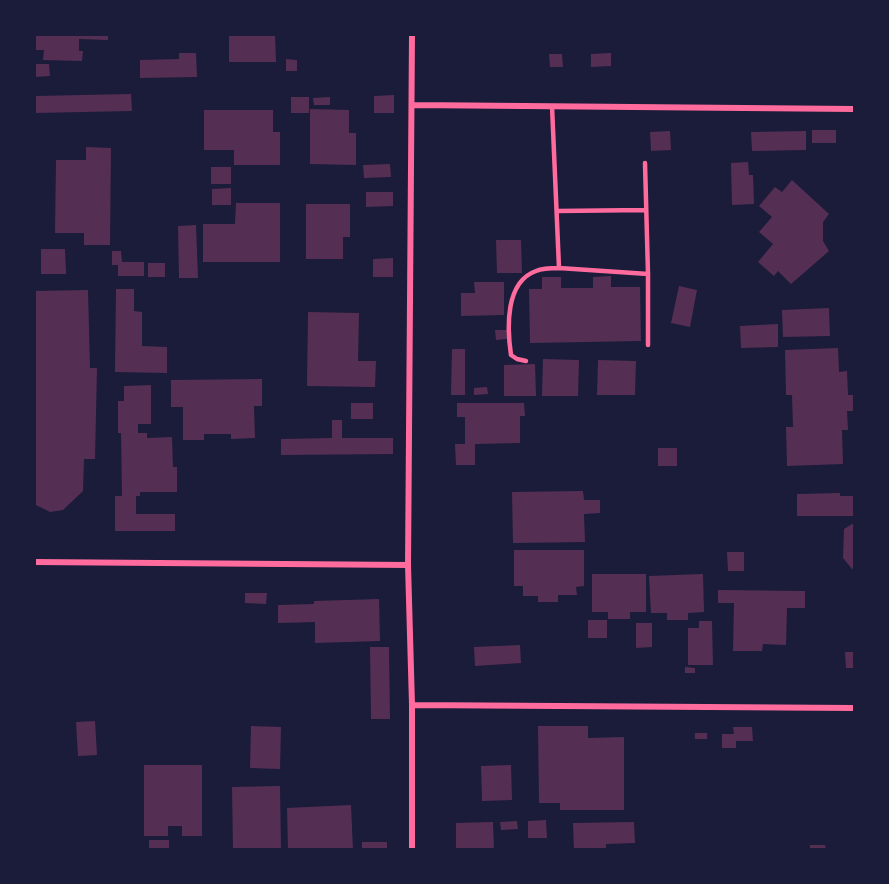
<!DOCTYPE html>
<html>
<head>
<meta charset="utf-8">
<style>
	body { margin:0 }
	#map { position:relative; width:889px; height:884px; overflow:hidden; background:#1b1b3a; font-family:Jost,sans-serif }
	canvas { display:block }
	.frame { position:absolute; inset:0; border:36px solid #1b1b3a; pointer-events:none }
</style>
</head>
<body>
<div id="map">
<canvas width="889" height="884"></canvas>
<div class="frame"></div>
</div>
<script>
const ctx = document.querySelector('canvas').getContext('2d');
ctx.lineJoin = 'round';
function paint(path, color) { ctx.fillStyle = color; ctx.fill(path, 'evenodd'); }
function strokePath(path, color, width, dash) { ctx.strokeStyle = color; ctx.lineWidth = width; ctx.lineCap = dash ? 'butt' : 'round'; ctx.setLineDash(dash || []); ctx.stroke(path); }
const building = new Path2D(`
	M35,34H108V40L79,39V51H83L82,61L43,60L44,50H34Z
	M229,34H275L276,62H229Z
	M179,53H196L197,77L140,78V60L179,59Z
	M611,53V66L591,67V54Z
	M549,54H562L563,67H550Z
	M286,59L297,60V71H286Z
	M34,64H49L50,76L34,77Z
	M131,94L132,111L34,113V96Z
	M394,95V113H374V96Z
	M291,97H309V113H291Z
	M330,97V105H314L313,98Z
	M310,109L349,110V133H356V165L310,164Z
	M204,110H273V132H280V165H234V150H204Z
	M812,130H836V143H812Z
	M670,131L671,150L651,151L650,132Z
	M806,131V150L752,151L751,132Z
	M86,147L111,148L110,245H84V233H55L56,160H86Z
	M748,162L749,175H753L754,204L732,205L731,163Z
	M390,164L391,177L364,178L363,165Z
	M211,167H231V184H211Z
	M792,180L829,214L823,222V241L829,251L791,284L778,271L774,276L758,262L773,244L759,232L772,217L759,206L775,187L782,192Z
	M231,188V205H212V189Z
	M366,192H393V206L366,207Z
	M236,203H280V262H203V224H235Z
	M306,204H350V237H343V259H306Z
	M196,225L198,278H179L178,226Z
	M496,240H521L522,273H497Z
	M41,249H65L66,274H41Z
	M112,251H121L122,262H144V276H118V265H112Z
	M393,258V277H373V259Z
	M148,263H165V277H148Z
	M611,276V287H640L641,341L530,343L529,289H542V277H561V288H593V277Z
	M474,282H504V315L461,316V293H475Z
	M679,286L697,290L690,327L671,323Z
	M116,289H134V311L142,312V346L167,347V373L115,372Z
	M88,290L90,368H97L95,459H84L83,491L63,510L50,512L34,504V291Z
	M829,308L830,336L783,337L782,310Z
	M308,312L359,313L358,361H376L375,387L307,386Z
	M778,324V347L741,348L740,326Z
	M495,330H507V339L496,340Z
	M838,348L839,372L847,371L848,395H854V411H847L848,430H842L843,464L787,466L786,427H793L792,395H786L785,350Z
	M452,349H465V395H451Z
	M543,359L579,360L578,396H542Z
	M598,360L636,361L635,395H597Z
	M535,364L536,396H504V365Z
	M262,379V406H254L255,438L231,439V434H204V440H183V407H171V380Z
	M151,385V424H138V433H147V438L172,437L173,467H177V492H140V496H136V514H175V531H115V496H122L121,433H118V401H124V386Z
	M487,387L488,394L474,395V388Z
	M351,403H373V419H351Z
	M457,403H524L525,416H520V443L475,444V465H456L455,444H465V417H457Z
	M332,420H342V438H393V454L281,455V439L332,438Z
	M658,448H677V466H658Z
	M583,491L584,500H600V513L584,514L585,542L513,543L512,492Z
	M840,493V496H854V516H797V494Z
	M854,523V569H852L843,558L844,529Z
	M514,550H584V586L576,587L577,595H558V602H538V596H523V586H514Z
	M727,552H744V571H728Z
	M592,574H646V612H630V619H608V612H592Z
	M703,574L704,612L688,613V620H667V613H651L649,576Z
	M718,590L805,591V608H787L786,645L763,644L762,651H733L734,603H718Z
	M245,593H267L266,604L245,603Z
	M379,599L380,641L315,643V622L278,623V605L314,604V601Z
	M588,620H607V638H588Z
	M699,621H712L713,665H688V628H699Z
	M636,623H652V647L636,648Z
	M520,645L521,663L475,666L474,647Z
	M370,647H389L390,719H371Z
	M845,652H854V668H846Z
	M685,667L695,668V673H685Z
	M95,721L97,755L78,756L76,722Z
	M251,726L281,727L280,769L250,768Z
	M538,726H588V738L624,737V810H560V803H539Z
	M733,727H752L753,741H736V748H722V734H734Z
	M695,733H707V739H695Z
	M144,765H202V836H182V826H168V836H144Z
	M511,765L512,800L482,801L481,766Z
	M280,786L281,850H233L232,787Z
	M351,805L353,850H288L287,808Z
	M546,820L547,838H528V821Z
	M517,821L518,829L501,830L500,822Z
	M493,822L494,850L456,849V823Z
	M634,822L635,843L606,844V850H574L573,823Z
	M149,840H169V850H149Z
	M362,842H387V850H362Z
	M810,845H825L826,850H810Z`);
const service = new Path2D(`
	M645,163L648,274
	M557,211L645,210
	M559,268L648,274V345
	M526,361L517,359L511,355C507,328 505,282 536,271C543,268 552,268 559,268L552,106`);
const minor = new Path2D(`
	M413,105L854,109
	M34,562L408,565
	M412,705L854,708
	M412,850V705L408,565L412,34`);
paint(building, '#542f53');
strokePath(service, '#ff6b9d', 4.5);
strokePath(minor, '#ff6b9d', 6);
</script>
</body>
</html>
